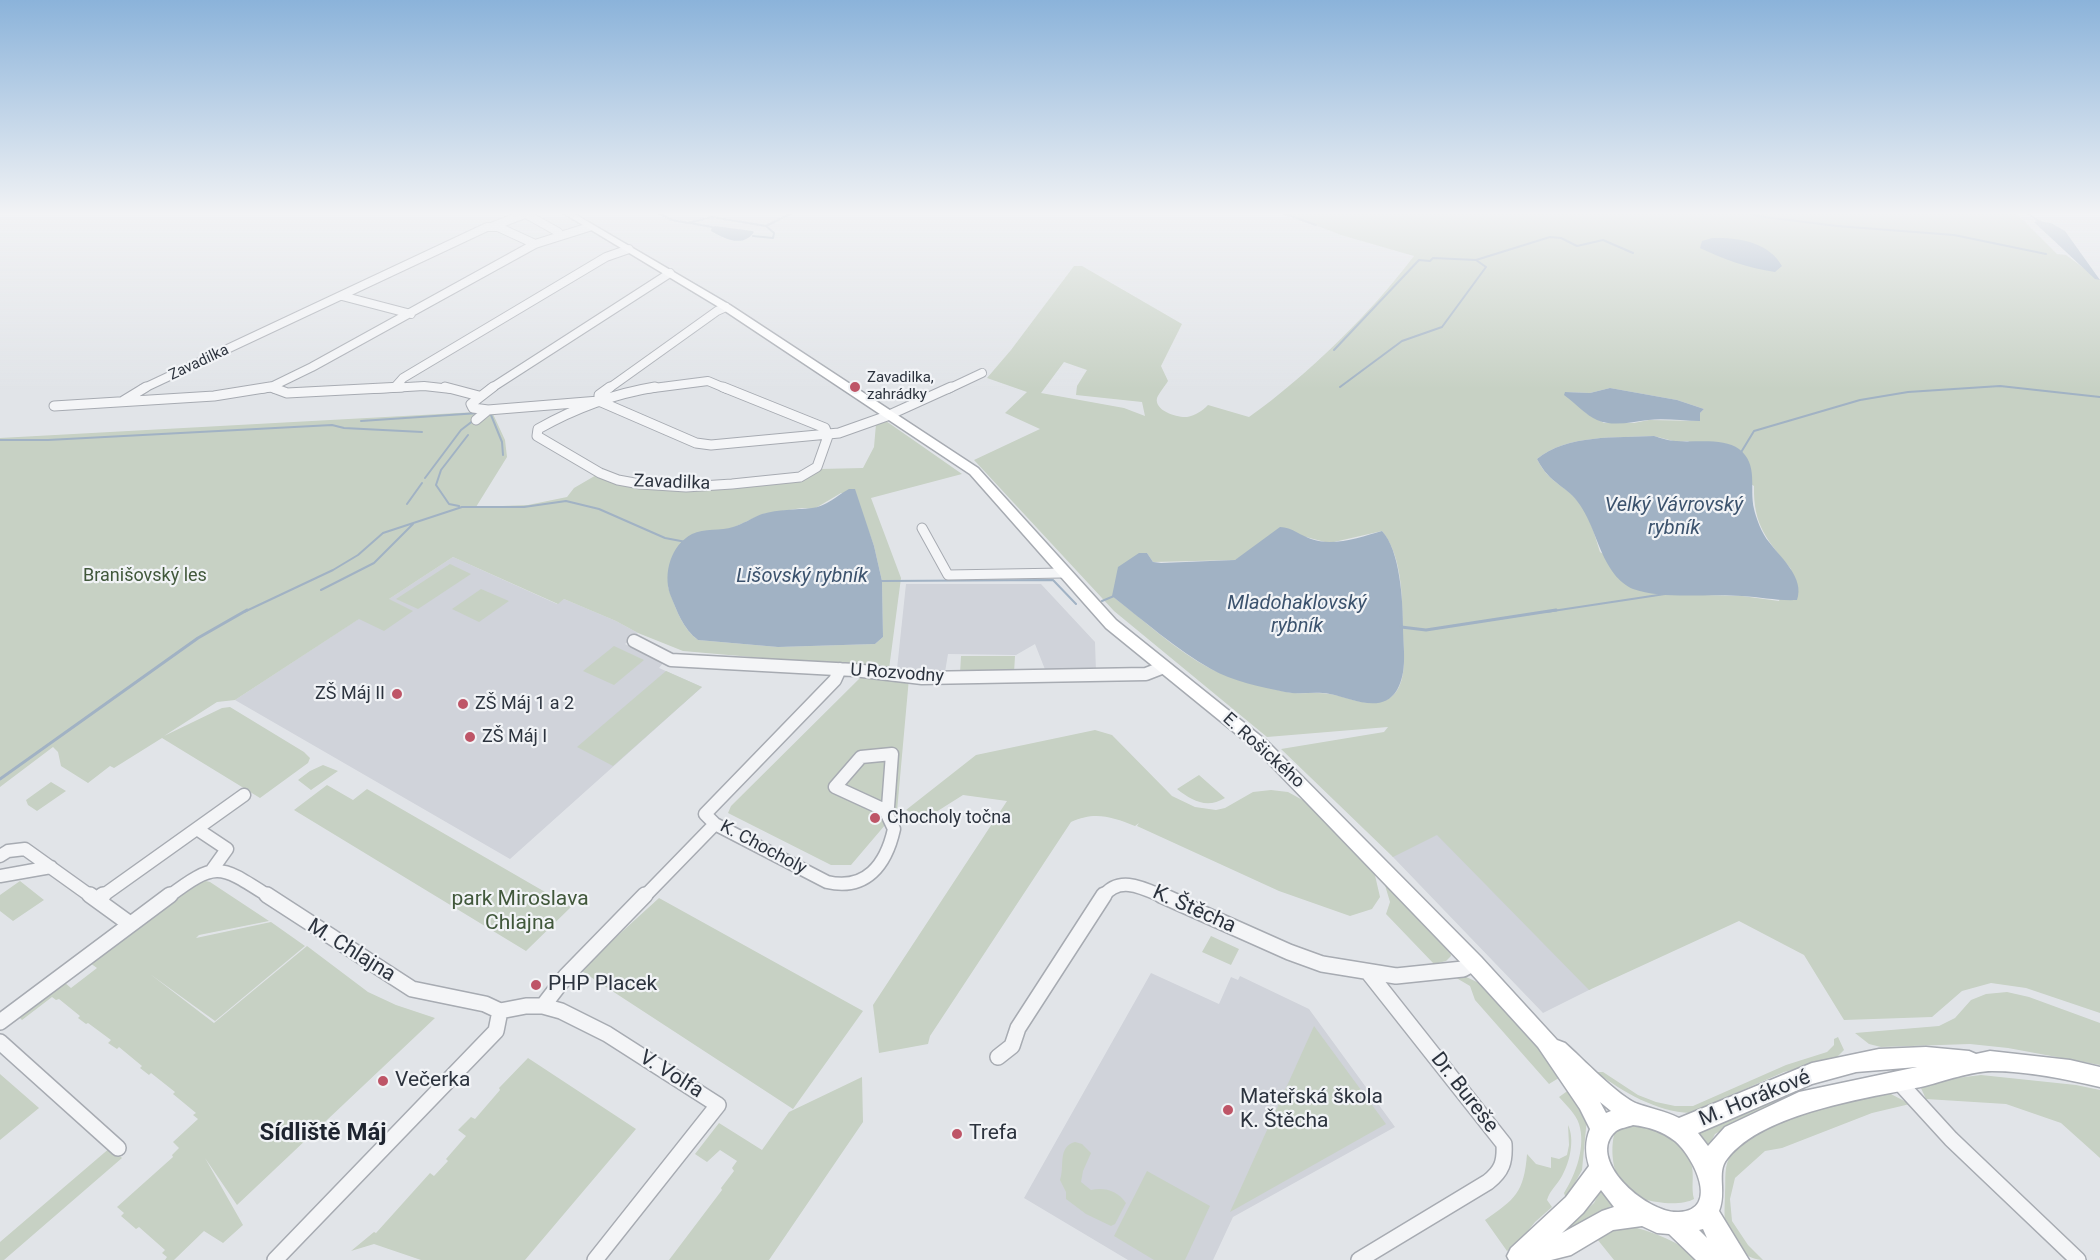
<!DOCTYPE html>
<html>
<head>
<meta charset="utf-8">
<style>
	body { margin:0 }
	canvas { display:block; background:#e1e4e8 }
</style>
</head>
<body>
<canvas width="2100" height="1260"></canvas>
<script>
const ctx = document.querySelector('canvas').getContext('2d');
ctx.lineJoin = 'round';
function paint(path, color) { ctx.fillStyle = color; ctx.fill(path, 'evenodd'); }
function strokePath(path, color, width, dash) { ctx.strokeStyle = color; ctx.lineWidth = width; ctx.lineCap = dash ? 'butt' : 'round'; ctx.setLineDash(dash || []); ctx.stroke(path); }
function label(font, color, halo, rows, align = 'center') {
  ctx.font = font + ' Roboto,sans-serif'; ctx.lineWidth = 4.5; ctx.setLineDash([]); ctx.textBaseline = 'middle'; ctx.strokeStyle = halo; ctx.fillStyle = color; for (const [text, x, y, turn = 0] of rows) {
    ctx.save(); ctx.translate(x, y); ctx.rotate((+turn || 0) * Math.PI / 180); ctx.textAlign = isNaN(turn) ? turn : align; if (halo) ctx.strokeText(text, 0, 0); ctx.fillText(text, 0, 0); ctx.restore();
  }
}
const built = new Path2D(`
	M453,557L557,604L564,599L616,621L638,633L625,644L663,663L659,668L702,687L510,859L235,700Z
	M906,584H1041L1095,642L1096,672H1046L1035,644L1016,655L948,654L945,672L897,669Z
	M1438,834L1591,989L1543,1013L1392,856Z
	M1151,973L1219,1004L1231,977L1238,980L1240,976L1309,1009L1395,1127L1233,1217L1213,1260H1128L1024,1198Z`);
const green = new Path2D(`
	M1285,213H2016L2057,254L2066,255L2100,280V1013L2026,988L1991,983L1962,991L1932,1017L1844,1020L1804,955L1739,921L1589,990L1437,835L1393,857L1281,749L1384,732L1388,727L1267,737L1114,611L974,460L1040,429L1005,413L1027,392L987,378L1011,350L1074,266H1082L1182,324L1161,366L1168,381C1165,386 1159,393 1157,398C1154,411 1178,418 1187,417C1196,415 1202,411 1208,405L1249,417C1306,377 1372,312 1414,256L1341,235ZM1064,362L1087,370L1077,386L1076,395L1142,402L1145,416L1124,408L1041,393ZM1610,388L1677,400L1704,409L1700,413L1699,421L1649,420L1634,423H1604L1586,413L1565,392L1590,393ZM1654,436L1677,442L1688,441L1754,486C1753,525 1767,540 1791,569L1779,601L1742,596L1665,594L1600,552C1594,533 1590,515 1577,500C1562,483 1549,483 1537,459C1567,434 1617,438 1654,436ZM1382,531C1404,558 1402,603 1403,636C1404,655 1408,688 1388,699C1369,709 1349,697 1330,694C1318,692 1306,694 1294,693C1280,692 1222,675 1211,669C1175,650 1144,620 1112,596L1147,553L1153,562L1235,560L1245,555L1306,537L1325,542H1334Z
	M477,412L493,414L505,440L507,457L476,507L528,505L567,497L574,488L598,474L635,487L796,480L820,469L863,468L874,447L876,424L886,421L962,474L871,498L901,578L889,669L683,651L638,633L616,621L564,599L558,604L453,557L389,599L413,611L384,631L359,619L235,700L217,702L164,736L222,708L230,707L304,752L310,758L308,763L260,798L162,738L114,768L110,766L88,783L61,766L58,752L53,747L0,787V438ZM841,493L856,496L874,546L882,581L883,637L875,644L778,647L698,640C681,627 675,606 668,587L732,528L763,514L802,508L814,509Z
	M450,564L471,574L418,609L396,599Z
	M481,589L509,601L479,622L452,609Z
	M614,646L644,660L614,685L583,671Z
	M961,656H1015L1014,673L960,674Z
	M666,671L702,687L613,766L577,747Z
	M863,675L909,678L897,811L851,865H831L728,813L731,806Z
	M1095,730L1112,735L1172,796L1195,807L1216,810L1225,808L1253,792L1271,790L1288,792L1308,803L1374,871L1380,897L1372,909L1350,916L1279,891L1137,826L1139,823L1135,826C1112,817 1095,811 1071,822L930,1036L928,1044L879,1053L873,1005L1007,801L963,795L925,819L906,810L976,755Z
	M323,765L338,771L311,790L298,780L310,771Z
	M1199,775L1225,798C1207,809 1192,801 1177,789Z
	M51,782L66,791L37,811L28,805L26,800Z
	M327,785L353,800L367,789L571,907L526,951L294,810Z
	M1382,875L1449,946L1451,956L1446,961L1434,964L1386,914L1390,902Z
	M202,880L210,882L269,921L199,935L196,938L271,922L305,946L215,1021L150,974L214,1023L307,946L368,992L396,1005L435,1018L237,1205L205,1158L243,1225L223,1243L204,1231L174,1260H165L167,1257L162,1253L165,1250L139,1227L136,1229L121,1216L124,1213L117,1207L173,1157L172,1155L179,1148L173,1142L198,1119L193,1115L196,1113L173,1094L175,1092L151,1073L149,1075L140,1068L142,1066L119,1047L117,1049L108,1043L111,1040L88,1023L86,1024L78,1018L80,1016L59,999L56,1000L52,997L22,1020L19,1017L64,982L71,988L97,968L90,963L137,926Z
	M20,881L44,900L13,921L0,911V895Z
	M659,898L863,1011L793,1109L580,970Z
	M1211,936L1239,949L1231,965L1202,952Z
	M1462,975L1492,989L1562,1076L1549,1084L1475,1000L1470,986L1453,976Z
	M2007,992L2029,997L2100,1023V1065L2008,1048L1970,1044L1881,1047L1869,1044L1855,1033L1939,1026L1955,1018L1971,1000L1986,994Z
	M1314,1026L1386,1124L1230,1212Z
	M1838,1037L1844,1050L1835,1059L1784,1072L1690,1113C1657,1112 1623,1092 1596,1072H1603L1638,1095L1656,1102L1675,1106H1693L1786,1065L1827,1052L1834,1045V1039Z
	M528,1058L636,1129L525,1260H421L374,1244L351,1251L374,1232L376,1233L430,1173L434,1176L448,1161L446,1159L466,1136L458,1130L471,1117L475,1119L500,1090L499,1088Z
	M0,1074L39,1108L0,1140Z
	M1981,1075L2076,1085L2100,1090V1158L2061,1123L2006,1104L1926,1099L1920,1086L1925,1082Z
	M862,1077L863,1122L769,1260H669L722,1190L721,1188L734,1171L732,1168L737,1161L720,1150L707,1162L695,1154L719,1123L762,1150L789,1112Z
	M1573,1087L1587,1118L1582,1170L1566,1199L1564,1193C1576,1174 1586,1146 1579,1124C1576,1114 1566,1105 1559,1097Z
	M1880,1092L1889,1093L1910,1104L1872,1113L1782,1148L1765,1151L1735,1178L1730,1199L1732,1221L1748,1245L1763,1260C1747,1260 1733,1246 1727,1230C1723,1219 1725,1204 1725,1193C1726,1179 1723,1166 1732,1153C1750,1123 1845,1102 1880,1092Z
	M1778,1096L1781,1099L1715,1134L1706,1152L1695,1135Z
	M1633,1122C1661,1131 1685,1132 1692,1167C1694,1178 1691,1188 1694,1199C1678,1208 1634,1202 1623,1187C1611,1172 1609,1140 1618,1124Z
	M1568,1125C1575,1139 1570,1162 1562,1176C1557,1185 1550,1190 1547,1200L1552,1207L1535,1222L1515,1247L1507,1251L1485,1220C1515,1199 1524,1193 1527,1154L1536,1164L1551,1168V1157L1559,1159L1567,1155L1569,1145Z
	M1075,1142L1082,1144L1091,1153L1083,1171L1081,1182L1091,1190C1105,1187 1118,1191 1126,1203L1115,1224L1111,1226L1086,1214L1066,1199V1192L1060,1180C1065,1167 1057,1147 1075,1142Z
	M111,1147L122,1158L4,1260H0V1242Z
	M1147,1171L1210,1206L1185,1260H1154L1114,1236Z
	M1601,1189L1614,1204L1572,1230L1568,1226L1594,1203Z
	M1625,1225C1653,1231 1679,1242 1701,1260H1614L1597,1239L1611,1228Z`);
const water = new Path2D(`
	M2038,221L2051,223L2065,231L2100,280L2095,279L2034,222Z
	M715,226L752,231L754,232C743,248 725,239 711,231L712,227Z
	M1712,238C1738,237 1769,242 1782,266L1775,272C1748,268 1725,260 1700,248L1702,241Z
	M1610,388L1677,400L1704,409L1700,413V421C1683,421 1665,418 1648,420C1632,422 1613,427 1597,420C1587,416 1574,402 1564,395L1565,392L1590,393Z
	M1654,436C1661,438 1669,441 1676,441C1694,443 1723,437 1739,449C1759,465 1749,487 1754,509C1756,518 1762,534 1769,542C1781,558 1805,578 1797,600C1778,601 1761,597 1742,596C1710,593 1663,600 1633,589C1627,587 1618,579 1615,575C1598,553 1595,527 1580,505C1567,485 1550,485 1537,459C1567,434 1617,438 1654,436Z
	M849,489H855L874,546L882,581L883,637L875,644L778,647L698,640C683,629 677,611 670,594C663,573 671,545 692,534C704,528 721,531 733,527C743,524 752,518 762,514C779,509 795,510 812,508C825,507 838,495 849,489Z
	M1280,527C1292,527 1301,536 1311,539C1333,547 1361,537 1382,531C1400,550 1403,601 1403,627C1403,647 1408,671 1397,690C1382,715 1351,698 1330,694C1315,691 1300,695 1285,692C1261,687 1232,681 1211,669C1176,649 1144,621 1112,596L1118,567L1139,553H1147L1153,562L1161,563L1235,560Z`);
const streamFar1 = new Path2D(`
	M658,213L672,220L688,223L712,217L766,226L792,213
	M1282,213L1316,225
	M1750,213L1757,216L1837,226L1954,235L2046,254
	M2027,213L2042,223
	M690,223L712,227
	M753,236L773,238L774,233L766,226
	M1334,350L1419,260L1430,261L1433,258L1476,260
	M1340,387L1402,341L1442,327L1486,267L1476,260L1550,237L1561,238L1577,246L1603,240L1633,253
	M491,415L502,442L503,455
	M361,421L479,413
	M0,440H48L332,425L344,428L422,432
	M1740,454L1754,431L1860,400L1908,392L2000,386L2100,397
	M425,478L461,430L474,420
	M407,504L422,483
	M459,506L449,504L436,485L441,470L468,435
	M881,581L1053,580L1076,604
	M321,590L374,563L413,524
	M1102,601L1114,596
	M244,612L333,570L358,555L383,533L462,507H524L566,501L599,509L665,538L686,542
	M1546,612L1665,594L1666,591`);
const stream = new Path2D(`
	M1401,627L1426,630L1556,610
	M0,779L198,638L247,610`);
const streetFar3 = new Path2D(`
	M526,214L558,232
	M494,226L527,213
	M342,296L411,314
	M271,387L275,389
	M395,387L403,378L606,257L629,249
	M142,389L487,227H498L535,244
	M261,389L271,387L312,367L535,244L589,227
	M373,389L424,386L451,389
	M490,389L670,273
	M608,389L717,311L726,307
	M646,389L708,381L727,389
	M948,389L982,373`);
const streetFar2 = new Path2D(`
	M271,387L287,393L402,387
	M445,387L479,396
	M493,387L471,404L473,408L488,410L599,401L696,443L711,445L839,433L887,416L951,387
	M655,387C613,394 575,408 538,429L537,436L600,473L618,480L640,484L686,487L732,484L800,477L817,467L828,436L825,428L723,387
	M123,401L146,387
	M599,401V395L610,387
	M54,406L214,396L270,387
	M476,420L488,410
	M922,528L948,575L1063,573`);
const streetFar1 = new Path2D(`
	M634,641L671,660L854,670L922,678L1146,674L1164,667
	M840,669L835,680L705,814L715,824L827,882C866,891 886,865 894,829L885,810
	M892,754L888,807L885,810L835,787L861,757Z
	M197,829L227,849L212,870
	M0,856L8,851L25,849L92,897
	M0,876L51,867
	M101,897L244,795
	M168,897C217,860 220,865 270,897
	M644,897L715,824
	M1103,897C1119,874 1145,889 1164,897`);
const street = new Path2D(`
	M90,895L130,924
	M267,895L412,989L485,1004L500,1011
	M1161,895L1289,952L1322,964L1396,976L1463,969L1474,963
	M97,900L103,895
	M543,1006L566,976L645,895
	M500,1011L526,1006H543L561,1011L607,1034L718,1105L595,1260
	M0,1022L170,895
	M0,1042L118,1148
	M998,1057L1012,1046L1018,1028L1104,895
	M1898,1081L1951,1139L2078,1260
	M275,1260L496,1031L500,1011
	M1359,1260L1488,1182C1502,1171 1505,1162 1504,1144L1368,972`);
const secondary = new Path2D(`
	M563,213H573L730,305L978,468L1116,620L1268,742L1481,957L1557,1040L1565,1043C1581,1057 1620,1098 1638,1104C1652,1109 1665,1111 1679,1118L1812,1063L1879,1049L1926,1047L1969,1051L1976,1054L1990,1051L2070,1060L2100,1067V1087C2066,1079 2027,1071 1992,1071C1972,1071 1944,1081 1925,1086C1869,1098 1763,1112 1727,1159C1716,1172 1727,1192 1719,1211L1749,1260H1696L1669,1234L1657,1233L1642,1226L1613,1230L1571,1255L1551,1260H1509L1507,1256L1511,1248L1566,1197L1589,1166C1585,1153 1585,1141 1590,1129L1580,1109L1538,1047L1467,969L1256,750L1106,628L970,474L722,309ZM1917,1067L1799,1092L1725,1127L1708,1146L1698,1133L1812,1084L1856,1072ZM1600,1102L1611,1111L1606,1113ZM1633,1125C1649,1127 1662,1131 1675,1141C1693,1156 1721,1210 1679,1212C1646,1214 1584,1158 1616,1131C1620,1128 1628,1127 1633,1125ZM1601,1190L1614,1207L1602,1211L1562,1233L1583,1213ZM1703,1229L1707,1238L1699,1230Z`);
const markers = [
	[855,387,6,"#be5567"],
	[397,694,6,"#be5567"],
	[463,704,6,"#be5567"],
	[470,737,6,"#be5567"],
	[875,818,6,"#be5567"],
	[536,985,6,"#be5567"],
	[383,1081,6,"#be5567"],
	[1228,1110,6,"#be5567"],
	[957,1134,6,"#be5567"]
];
const farStreetnames = [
	["Zavadilka",199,363,-25]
];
const farPoinames = [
	["Zavadilka,",867,378],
	["zahrádky",867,395]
];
const streetNames = [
	["Zavadilka",672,483,2],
	["U Rozvodny",897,674,4],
	["E. Rošického",1263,751,42],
	["K. Chocholy",763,848,28]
];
const parkNames = [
	["Branišovský les",145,576]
];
const poiNames = [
	["ZŠ Máj II",385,694,"right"],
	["ZŠ Máj 1 a 2",475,704],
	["ZŠ Máj I",482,737],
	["Chocholy točna",887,818]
];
const waterNames = [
	["Velký Vávrovský",1674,506],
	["rybník",1674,529],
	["Lišovský rybník",802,577],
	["Mladohaklovský",1297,604],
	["rybník",1297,627]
];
const nearParknames = [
	["park Miroslava",520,900],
	["Chlajna",520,924]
];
const nearStreetnames = [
	["K. Štěcha",1194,910,24],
	["M. Chlajna",351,951,32],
	["V. Volfa",671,1075,32],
	["Dr. Bureše",1464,1093,52],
	["M. Horákové",1755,1099,-22]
];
const nearPoinames = [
	["PHP Placek",548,985],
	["Večerka",395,1081],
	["Mateřská škola",1240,1098],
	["K. Štěcha",1240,1122],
	["Trefa",969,1134]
];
const nearNeighbourhoodnames = [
	["Sídliště Máj",323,1134]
];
paint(built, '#d0d3da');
paint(green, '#c7d1c4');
paint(water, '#a1b2c4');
strokePath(streamFar1, '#a1b2c4', 2);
strokePath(stream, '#a1b2c4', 3);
strokePath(streetFar3, '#a7abb2', 10);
strokePath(streetFar2, '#a7abb2', 11);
strokePath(streetFar1, '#a7abb2', 15);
strokePath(street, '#a7abb2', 18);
strokePath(secondary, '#a7abb2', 3);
strokePath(streetFar3, '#f4f5f7', 8);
strokePath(streetFar2, '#f4f5f7', 9);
strokePath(streetFar1, '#f4f5f7', 12);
strokePath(street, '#f4f5f7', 15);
paint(secondary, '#fff');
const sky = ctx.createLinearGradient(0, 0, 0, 389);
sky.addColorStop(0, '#8bb3da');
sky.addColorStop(0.55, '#f2f3f5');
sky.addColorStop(1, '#f2f3f500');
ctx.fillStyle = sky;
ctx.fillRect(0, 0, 2100, 389);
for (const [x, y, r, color] of markers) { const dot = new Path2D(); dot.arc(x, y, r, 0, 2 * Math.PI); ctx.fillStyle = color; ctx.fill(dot); strokePath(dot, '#f1f3f6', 2); }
label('15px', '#2c333e', '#f1f3f6', farStreetnames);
label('15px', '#2c333e', '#f1f3f6', farPoinames, 'left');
label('18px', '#2c333e', '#f1f3f6', streetNames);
label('18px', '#41583b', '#f1f3f6', parkNames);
label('18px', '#2c333e', '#f1f3f6', poiNames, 'left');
label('italic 20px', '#3b526d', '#f1f3f6', waterNames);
label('21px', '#41583b', '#f1f3f6', nearParknames);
label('21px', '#2c333e', '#f1f3f6', nearStreetnames);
label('21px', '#2c333e', '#f1f3f6', nearPoinames, 'left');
label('bold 24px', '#1e242f', '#f1f3f6', nearNeighbourhoodnames);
</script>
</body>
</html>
